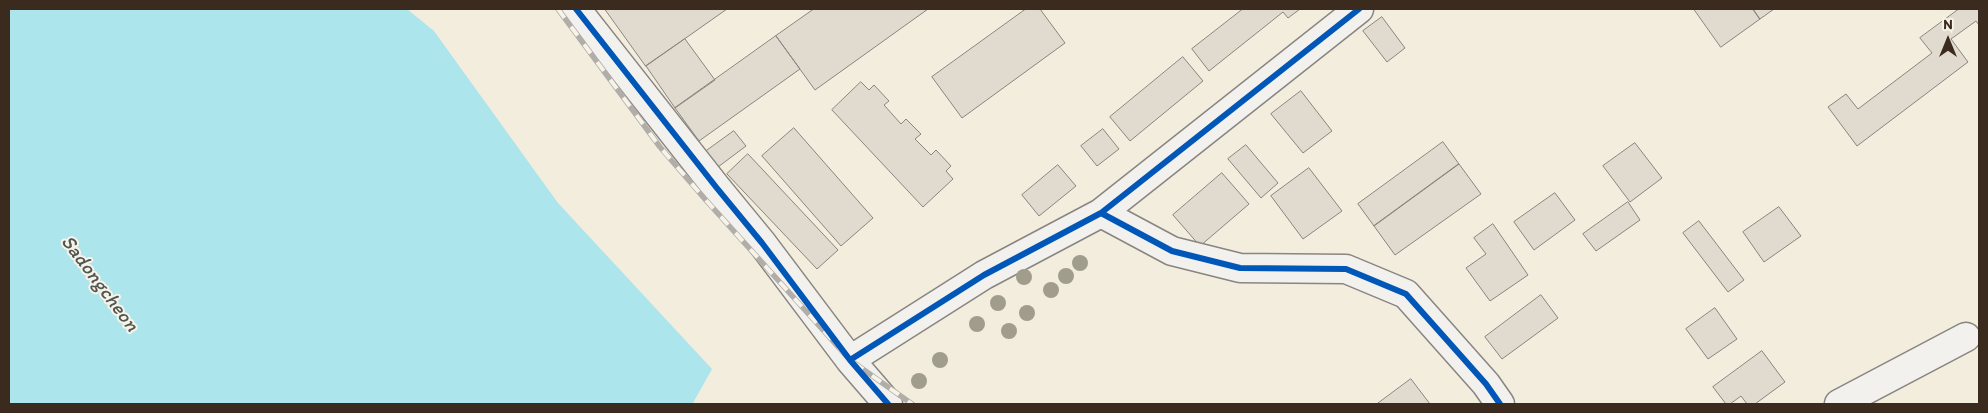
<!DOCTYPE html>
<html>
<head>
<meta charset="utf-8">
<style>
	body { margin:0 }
	#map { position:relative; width:1988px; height:413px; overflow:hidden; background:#f4f2ec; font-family:Itim,sans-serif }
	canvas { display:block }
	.frame { position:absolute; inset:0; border:10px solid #3b2a1e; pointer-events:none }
	.north { position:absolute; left:1923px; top:15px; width:50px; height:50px; -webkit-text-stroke:4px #f7f3e8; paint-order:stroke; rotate:0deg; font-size:14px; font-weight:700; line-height:20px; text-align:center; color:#3b2a1e }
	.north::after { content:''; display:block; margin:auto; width:18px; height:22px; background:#3b2a1e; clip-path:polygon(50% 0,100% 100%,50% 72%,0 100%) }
</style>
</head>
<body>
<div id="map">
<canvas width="1988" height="413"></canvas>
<div class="frame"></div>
<div class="north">N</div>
</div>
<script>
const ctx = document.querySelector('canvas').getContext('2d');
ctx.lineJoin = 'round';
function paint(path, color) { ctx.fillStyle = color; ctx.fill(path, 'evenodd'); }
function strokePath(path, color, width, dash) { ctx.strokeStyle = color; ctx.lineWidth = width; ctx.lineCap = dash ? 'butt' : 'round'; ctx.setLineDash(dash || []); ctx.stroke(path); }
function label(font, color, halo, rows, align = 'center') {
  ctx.font = font + ' Itim,sans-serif'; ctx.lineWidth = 4; ctx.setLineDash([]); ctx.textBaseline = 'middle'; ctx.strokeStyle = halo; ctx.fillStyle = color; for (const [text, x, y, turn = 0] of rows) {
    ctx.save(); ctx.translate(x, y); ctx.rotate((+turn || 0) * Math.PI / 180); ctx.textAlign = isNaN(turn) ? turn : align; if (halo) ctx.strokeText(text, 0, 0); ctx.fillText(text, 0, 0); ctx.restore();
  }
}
const built = new Path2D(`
	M9,9H1979V404H9Z`);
const water = new Path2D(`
	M9,9H407L434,31L558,203L712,369L693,403L694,404H9Z`);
const building = new Path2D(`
	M605,9H727L646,66Z
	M814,9H928L815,90L776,36Z
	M1026,9H1040L1065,43L962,118L932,77Z
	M1243,9H1300L1288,18L1283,12L1209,71L1192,49Z
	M1694,9H1753L1760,19L1721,47Z
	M1753,9H1774L1760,19Z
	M1959,9H1979V25L1976,21L1951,39L1968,62L1857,146L1828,107L1846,94L1858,109L1932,53L1920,38Z
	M1382,17L1405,48L1387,62L1363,31Z
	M776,36L800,69L699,141L675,108Z
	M685,39L715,80L675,108L646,66Z
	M1183,57L1203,81L1130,141L1110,117Z
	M861,82L869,90L874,85L889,101L884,105L901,124L906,119L921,134L915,139L931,155L936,150L951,166L946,171L953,179L923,207L832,110Z
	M1301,91L1332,131L1303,153L1271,114Z
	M794,128L873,218L841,246L762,156Z
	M1103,129L1119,149L1097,166L1081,146Z
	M734,131L746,146L710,173L698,157Z
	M1443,142L1459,164L1374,226L1358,204Z
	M1635,143L1662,178L1630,202L1603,166Z
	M1246,145L1278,183L1261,198L1228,159Z
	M748,154L838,250L817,269L727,174Z
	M1459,164L1481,194L1395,255L1374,226Z
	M1058,165L1076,186L1039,216L1022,195Z
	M1309,168L1342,211L1303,239L1271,196Z
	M1222,173L1249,204L1200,246L1173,215Z
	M1555,193L1575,220L1534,250L1514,222Z
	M1628,202L1640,220L1596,251L1583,234Z
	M1779,207L1801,236L1764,262L1743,232Z
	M1699,221L1744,280L1728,292L1683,233Z
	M1493,224L1528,275L1490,301L1466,268L1486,254L1474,238Z
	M1541,295L1558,318L1502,359L1485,337Z
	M1715,308L1737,339L1708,359L1686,329Z
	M1762,351L1785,382L1755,404H1747L1741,396L1730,404H1726L1713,387Z
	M1411,379L1430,404H1377Z`);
const street = new Path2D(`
	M576,9L716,187L762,243L850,360L888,404
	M1101,213L1359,9
	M850,360L984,275L1101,213L1172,251L1240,268L1346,269L1406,294L1486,384L1500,404
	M1839,404L1966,337`);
const rail = new Path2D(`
	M558,9L660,147L704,198L850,360L912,404`);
const cycleway = new Path2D(`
	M576,9L716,187L762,243L850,360L888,404
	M1101,213L1359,9
	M850,360L984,275L1101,213L1172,251L1240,268L1346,269L1406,294L1486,384L1500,404`);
const trees = [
	[1080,263],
	[1066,276],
	[1024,277],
	[1051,290],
	[998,303],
	[1027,313],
	[977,324],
	[1009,331],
	[940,360],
	[919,381]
];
const waterNames = [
	["Sadongcheon",99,284,53]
];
paint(built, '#f3edde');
paint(water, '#ade5ec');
paint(building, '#e1dbcf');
strokePath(building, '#898580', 1);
strokePath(street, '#898580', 31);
strokePath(street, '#f2f1ed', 28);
strokePath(rail, '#b1aeaa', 5.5);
strokePath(rail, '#f7f3e8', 4, [11]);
strokePath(cycleway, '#0057b8', 6);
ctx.fillStyle = '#a09d8c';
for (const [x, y] of trees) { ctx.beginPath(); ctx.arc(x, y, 8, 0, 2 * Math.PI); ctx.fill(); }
label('italic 20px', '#505752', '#f7f3e8', waterNames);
</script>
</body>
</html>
